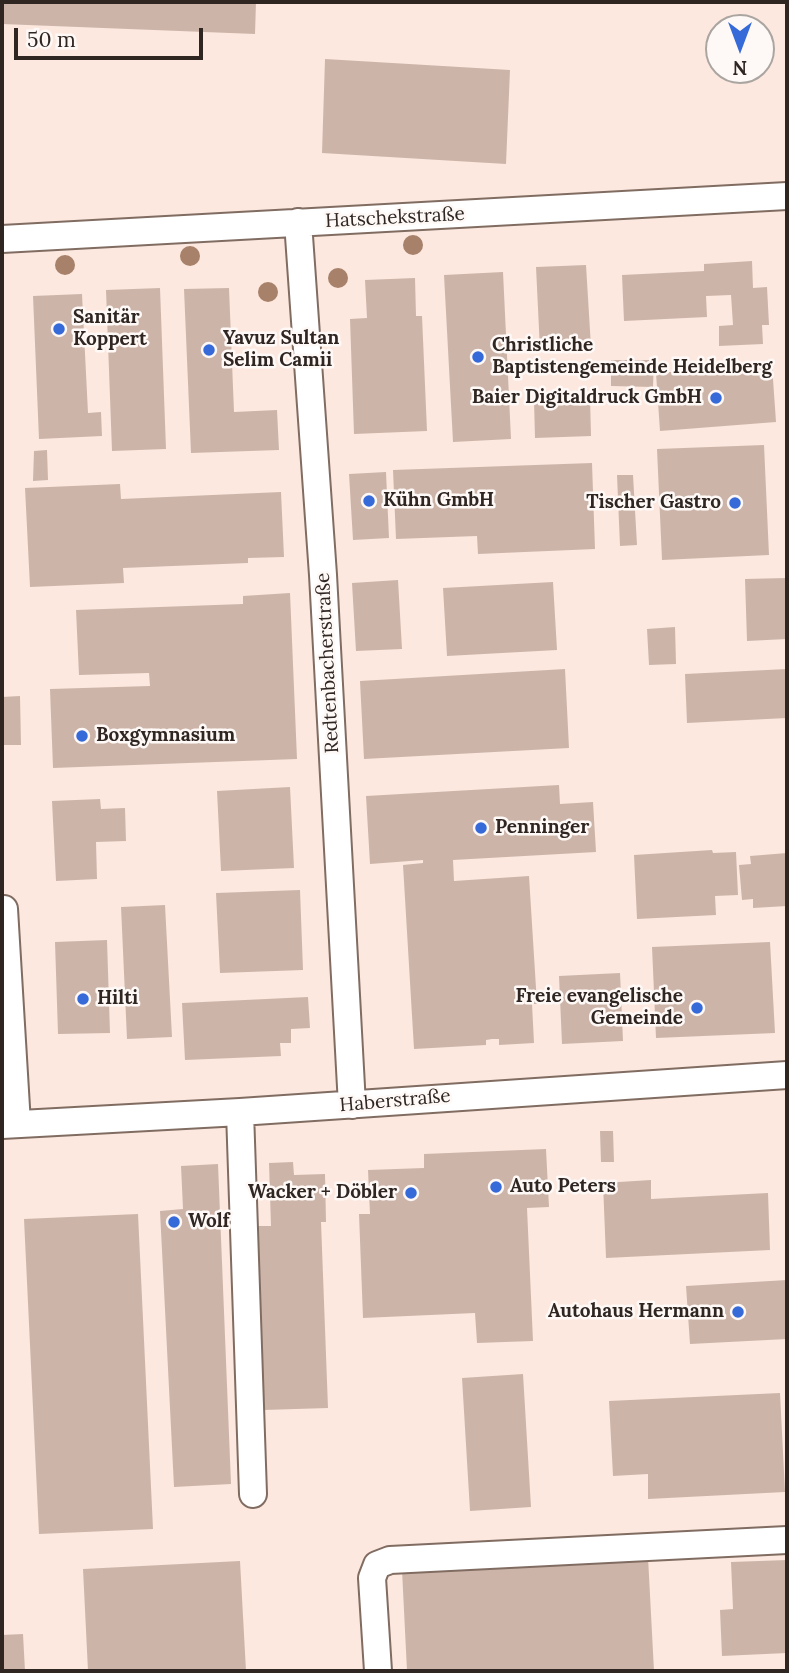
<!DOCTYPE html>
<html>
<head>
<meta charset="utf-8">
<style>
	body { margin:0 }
	#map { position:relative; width:789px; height:1673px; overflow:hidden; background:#fce8df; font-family:Lora,serif }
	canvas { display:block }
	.frame { position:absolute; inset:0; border:4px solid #2f2622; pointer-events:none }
	.north { position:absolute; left:705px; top:14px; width:70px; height:70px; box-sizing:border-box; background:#fef9f6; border:2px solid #aba5a1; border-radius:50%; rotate:180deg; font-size:19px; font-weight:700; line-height:28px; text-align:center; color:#2f2622 }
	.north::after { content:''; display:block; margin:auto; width:24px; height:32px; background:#376ad9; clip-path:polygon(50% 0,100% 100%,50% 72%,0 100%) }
	.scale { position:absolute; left:14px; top:28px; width:189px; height:32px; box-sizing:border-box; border:4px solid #2f2622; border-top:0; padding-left:9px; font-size:21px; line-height:24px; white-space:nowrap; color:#2f2622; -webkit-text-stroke:5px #fef9f6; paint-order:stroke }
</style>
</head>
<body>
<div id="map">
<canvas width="789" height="1673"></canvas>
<div class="frame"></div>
<div class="north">N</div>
<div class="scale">50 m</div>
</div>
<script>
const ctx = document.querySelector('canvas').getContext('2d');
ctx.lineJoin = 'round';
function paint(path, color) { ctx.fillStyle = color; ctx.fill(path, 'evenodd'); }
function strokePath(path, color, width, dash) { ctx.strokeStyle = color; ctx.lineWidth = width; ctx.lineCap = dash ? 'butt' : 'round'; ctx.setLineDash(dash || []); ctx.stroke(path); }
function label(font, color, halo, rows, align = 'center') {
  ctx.font = font + ' Lora,serif'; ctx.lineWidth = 5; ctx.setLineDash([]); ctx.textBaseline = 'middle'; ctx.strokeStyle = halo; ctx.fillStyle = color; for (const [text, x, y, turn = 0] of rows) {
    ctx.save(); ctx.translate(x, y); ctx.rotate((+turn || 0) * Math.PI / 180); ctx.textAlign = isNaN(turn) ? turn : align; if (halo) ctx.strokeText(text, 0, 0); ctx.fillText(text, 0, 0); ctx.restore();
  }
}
const building = new Path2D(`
	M2,2H256L255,34L2,24Z
	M325,59L510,70L506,164L322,153Z
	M752,261L753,288L767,287L769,325H762L763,344L719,346V326L733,325L731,295L706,296L707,317L624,321L622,275L704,271V264Z
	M586,265L591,347L540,350L536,267Z
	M503,272L511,439L453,442L444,275Z
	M415,278L416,316H422L427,431L354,434L350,319L367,318L365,280Z
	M160,288L166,449L112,451L106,290Z
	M229,288L234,412L277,410L279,450L191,453L184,289Z
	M82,294L88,413L101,412L102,436L39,439L33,296Z
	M611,360H654L653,387L611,386Z
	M772,365L776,422L660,431L656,373Z
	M590,397L591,436L535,438L534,400Z
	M764,445L769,555L662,560L657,449Z
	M47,450L48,480L33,481L34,451Z
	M592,463L595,549L478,554L477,536L396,539L393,470Z
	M386,472L389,538L353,540L349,474Z
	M617,475H633L637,545L620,546Z
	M120,484L121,499L281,492L284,557L248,558V563L123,568L124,583L30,587L25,488Z
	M786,578L787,639L747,641L745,579Z
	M398,580L402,649L356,651L352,583Z
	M553,582L557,650L447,656L443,588Z
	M290,593L297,759L53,768L50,689L150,686L149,673L79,675L76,610L243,604V596Z
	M675,627L676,664L649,665L647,629Z
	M565,669L569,748L364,759L360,681Z
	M787,669V718L687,723L685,674Z
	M20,696L21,745H2V697Z
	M559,785L560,804L593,802L596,852L453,860L454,881L529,876L537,1004H532L534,1043L499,1045V1039H492L486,1040V1045L414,1049L403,865L423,863V860L370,864L366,796Z
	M290,787L294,868L221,871L217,791Z
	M100,799L101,809L125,808L126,841L96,842L97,879L56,881L52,801Z
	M712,850L713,853L736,852L738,895L715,896L716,915L637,919L634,855Z
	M787,853V906L753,908V899L742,900L739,865L751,864L750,856Z
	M300,890L303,970L220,973L216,893Z
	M165,905L172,1037L127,1039L121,907Z
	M107,940L110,1033L58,1034L55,942Z
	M770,942L775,1033L656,1038L652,947Z
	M620,973L623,1041L562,1044L559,976Z
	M308,997L310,1028L291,1029V1043H280L281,1056L185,1060L182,1003Z
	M600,1131H613L614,1162H601Z
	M546,1149L549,1207L527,1208L533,1341L477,1343L475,1313L363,1318L359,1214H370L368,1170L424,1168V1154Z
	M293,1162L294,1175L325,1174L326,1222H321L328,1408L264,1410L258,1226H271L269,1163Z
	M218,1164L231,1484L174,1487L160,1211L183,1209L181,1166Z
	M651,1180V1199L768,1193L770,1250L606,1258L603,1183Z
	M138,1214L153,1529L39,1534L24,1219Z
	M787,1280V1339L690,1344L686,1286Z
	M523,1374L531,1507L470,1511L462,1378Z
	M780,1393L785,1492L648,1499V1474L613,1476L609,1401Z
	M648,1557L654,1671H407L402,1570Z
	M787,1560V1653L722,1656L720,1610L733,1609L731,1562Z
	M240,1561L246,1671H88L83,1569Z
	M23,1634L25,1671H2V1635Z`);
const minor = new Path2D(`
	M298,222L323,575L352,1105
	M2,239L787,196
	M4,909L17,1124
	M240,1112L253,1494
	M2,1125L240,1112L787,1075
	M378,1671L372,1578L377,1565L390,1560L787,1540`);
const trees = [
	[413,245],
	[190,256],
	[65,265],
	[338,278],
	[268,292]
];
const markers = [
	[59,329,7,"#376ad9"],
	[209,350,7,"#376ad9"],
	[478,357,7,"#376ad9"],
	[716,398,7,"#376ad9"],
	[369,501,7,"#376ad9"],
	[735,503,7,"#376ad9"],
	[82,736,7,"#376ad9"],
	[481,828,7,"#376ad9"],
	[83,999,7,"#376ad9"],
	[697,1008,7,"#376ad9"],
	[496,1187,7,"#376ad9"],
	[411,1193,7,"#376ad9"],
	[174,1222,7,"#376ad9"],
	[738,1312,7,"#376ad9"]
];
const streetNames = [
	["Hatschekstraße",395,218,-3],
	["Redtenbacherstraße",328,663,-93],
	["Haberstraße",395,1101,-5]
];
const poiNames = [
	["Sanitär",73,318],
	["Koppert",73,340],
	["Yavuz Sultan",223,339],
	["Selim Camii",223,361],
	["Christliche",492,346],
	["Baptistengemeinde Heidelberg",492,368],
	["Baier Digitaldruck GmbH",702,398,"right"],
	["Kühn GmbH",383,501],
	["Tischer Gastro",721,503,"right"],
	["Boxgymnasium",96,736],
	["Penninger",495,828],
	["Freie evangelische",683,997,"right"],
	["Gemeinde",683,1019,"right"],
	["Hilti",97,999],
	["Auto Peters",510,1187],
	["Wacker + Döbler",397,1193,"right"],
	["Wolf",188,1222],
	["Autohaus Hermann",724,1312,"right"]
];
paint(building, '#ccb4a9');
strokePath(minor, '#816c62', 30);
strokePath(minor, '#fff', 26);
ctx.fillStyle = '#a7816a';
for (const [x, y] of trees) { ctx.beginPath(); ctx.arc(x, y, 10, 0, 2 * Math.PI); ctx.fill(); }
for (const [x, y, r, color] of markers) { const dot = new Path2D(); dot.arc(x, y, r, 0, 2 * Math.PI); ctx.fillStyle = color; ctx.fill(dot); strokePath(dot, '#fef9f6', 2.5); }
label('19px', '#2f2622', '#fef9f6', streetNames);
label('bold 19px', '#2f2622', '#fef9f6', poiNames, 'left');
</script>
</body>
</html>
